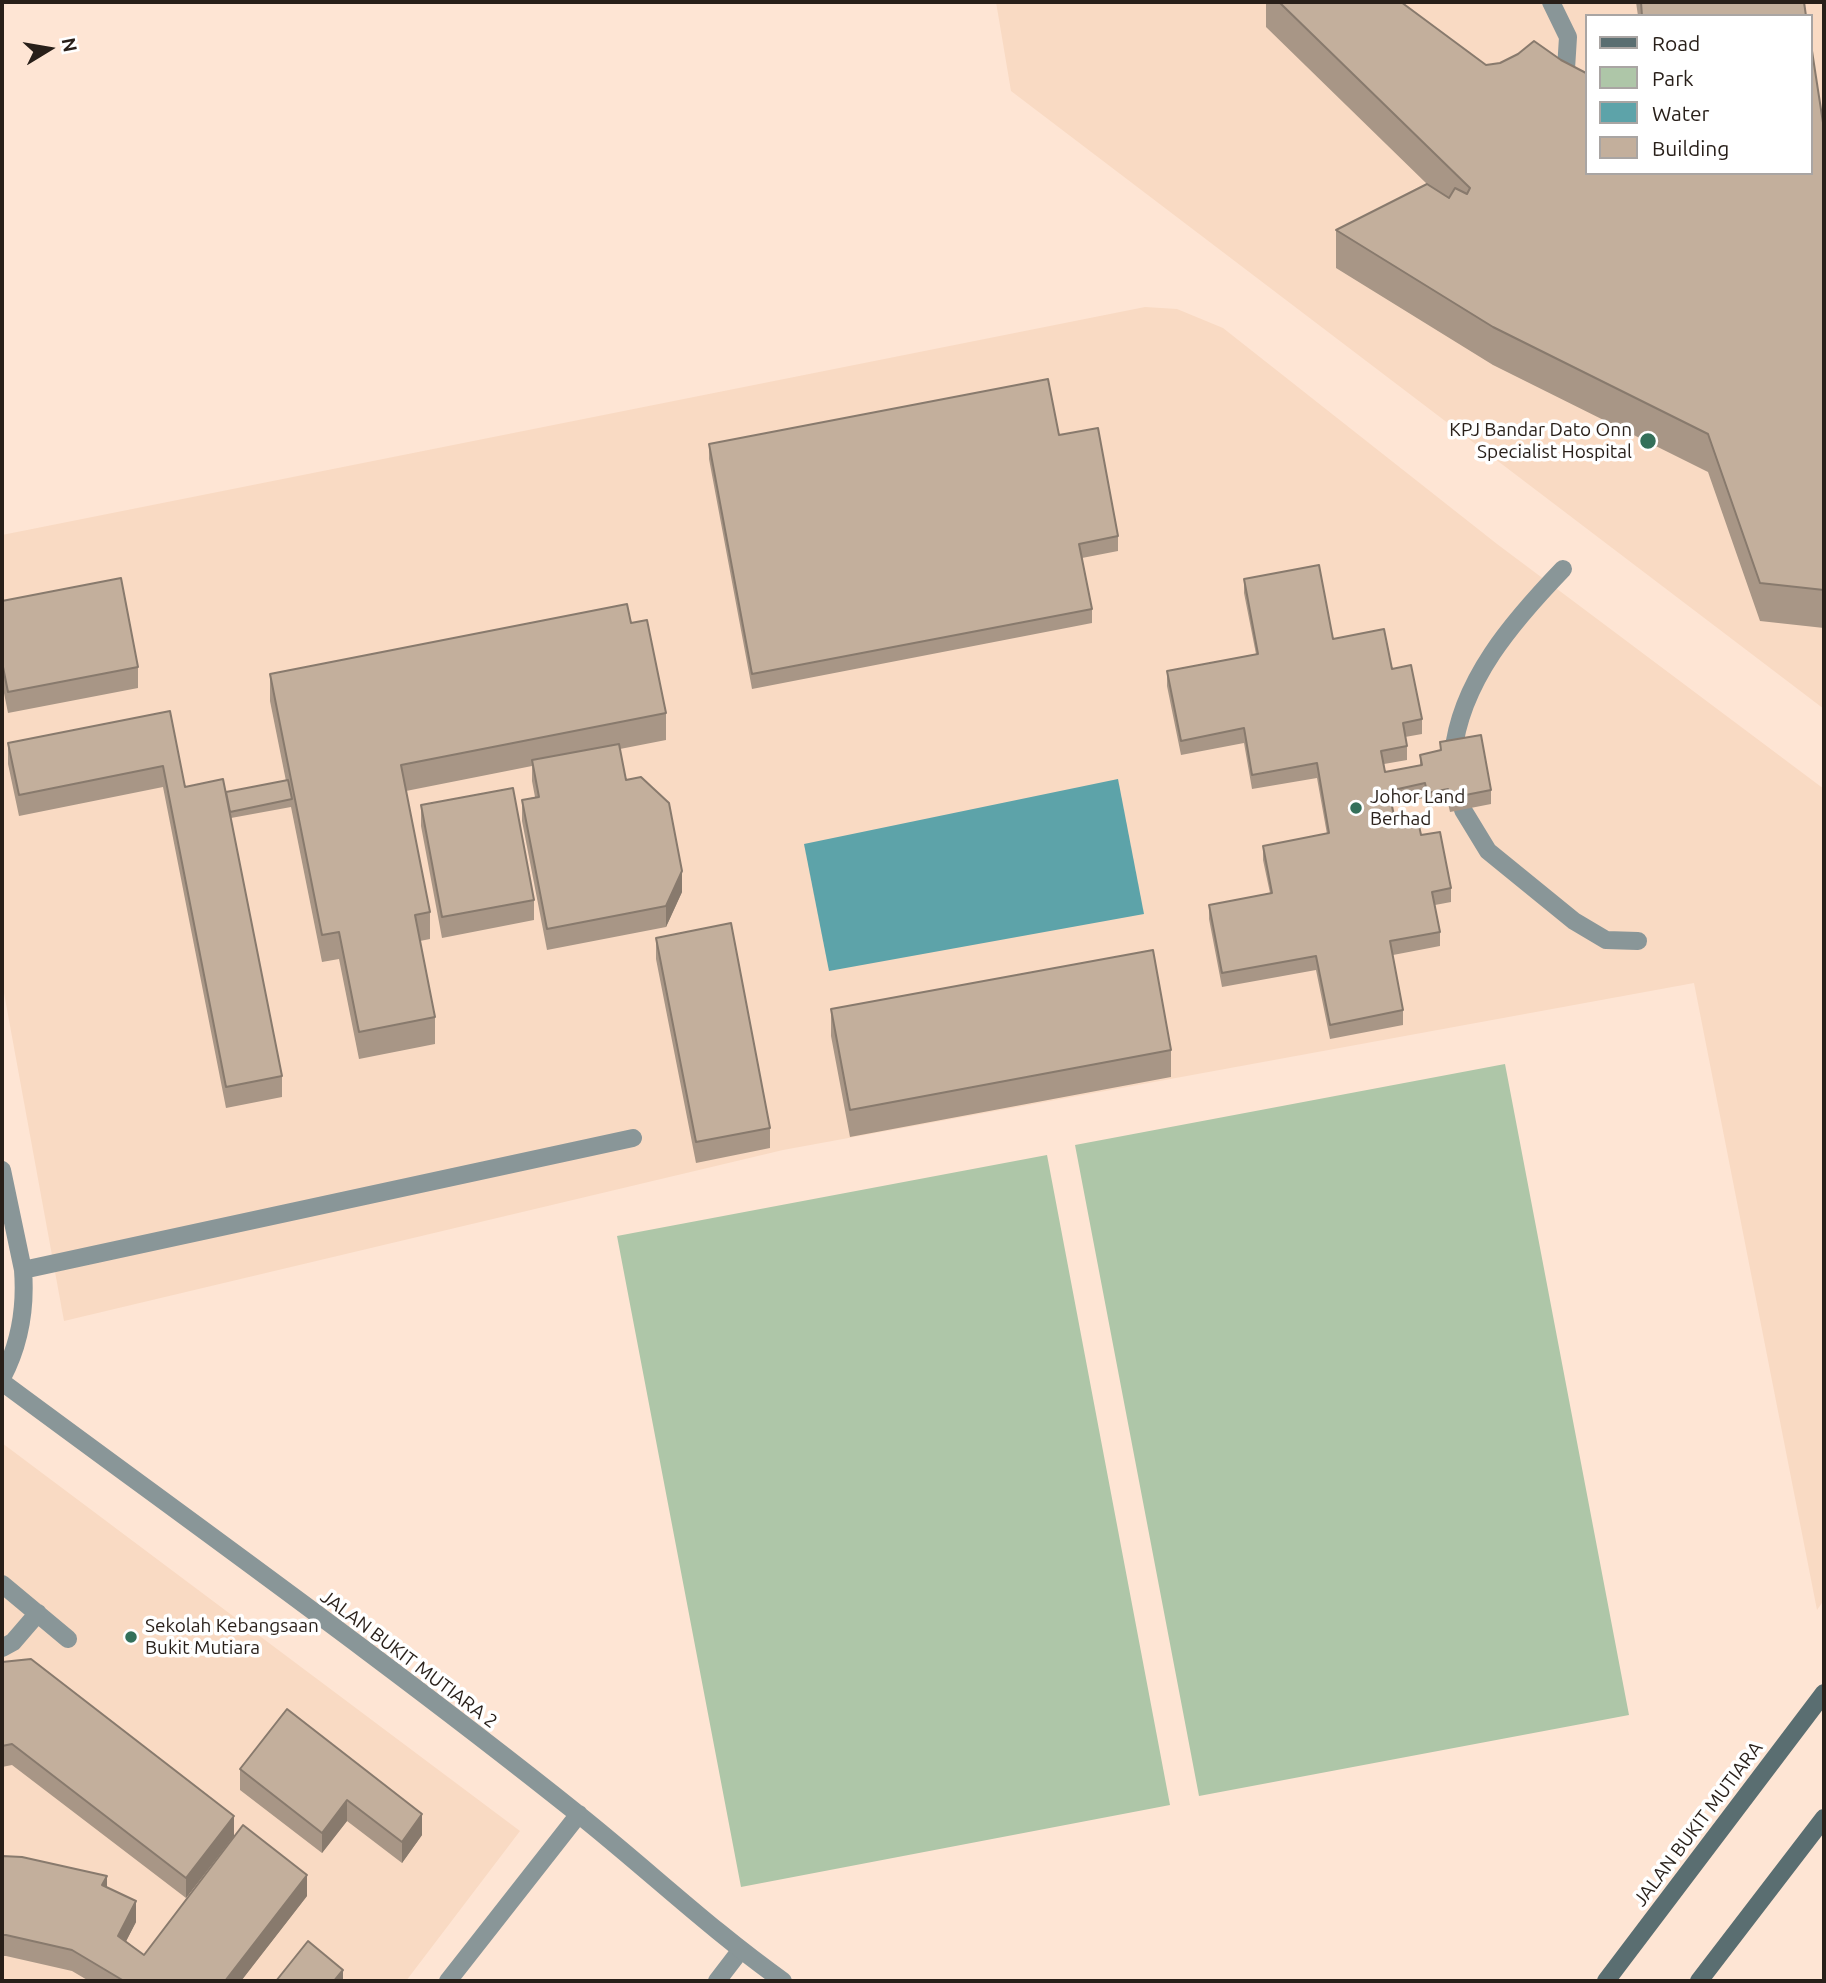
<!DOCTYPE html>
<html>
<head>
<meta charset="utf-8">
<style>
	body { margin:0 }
	#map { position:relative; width:1826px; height:1983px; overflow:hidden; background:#fee5d4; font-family:Ubuntu,sans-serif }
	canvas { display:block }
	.frame { position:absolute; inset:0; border:4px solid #281f19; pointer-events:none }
	.legend { position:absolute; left:1585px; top:14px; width:228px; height:161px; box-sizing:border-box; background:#fff; border:2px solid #a9a5a3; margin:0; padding:9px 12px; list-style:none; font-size:21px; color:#281f19 }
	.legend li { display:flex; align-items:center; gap:14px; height:35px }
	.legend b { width:35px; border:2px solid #a9a5a3 }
	.north { position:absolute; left:14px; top:14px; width:70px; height:70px; -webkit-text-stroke:5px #fff; paint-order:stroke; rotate:79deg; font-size:19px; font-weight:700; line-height:28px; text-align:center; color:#281f19 }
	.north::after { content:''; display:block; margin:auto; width:24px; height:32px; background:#281f19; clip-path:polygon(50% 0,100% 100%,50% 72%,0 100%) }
</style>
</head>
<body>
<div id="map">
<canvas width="1826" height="1983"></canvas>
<div class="frame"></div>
<ul class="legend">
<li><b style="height:9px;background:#5a6e71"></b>Road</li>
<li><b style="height:19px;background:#aec6a8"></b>Park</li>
<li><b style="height:19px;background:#5da3a9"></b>Water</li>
<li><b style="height:19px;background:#c3af9c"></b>Building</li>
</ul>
<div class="north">N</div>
</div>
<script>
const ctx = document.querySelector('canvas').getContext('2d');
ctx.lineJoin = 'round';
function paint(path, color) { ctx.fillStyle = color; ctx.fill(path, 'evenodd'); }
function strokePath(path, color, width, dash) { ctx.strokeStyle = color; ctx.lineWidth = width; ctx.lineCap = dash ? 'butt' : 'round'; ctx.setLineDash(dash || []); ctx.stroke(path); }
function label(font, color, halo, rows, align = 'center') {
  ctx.font = font + ' Ubuntu,sans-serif'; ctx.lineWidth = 7; ctx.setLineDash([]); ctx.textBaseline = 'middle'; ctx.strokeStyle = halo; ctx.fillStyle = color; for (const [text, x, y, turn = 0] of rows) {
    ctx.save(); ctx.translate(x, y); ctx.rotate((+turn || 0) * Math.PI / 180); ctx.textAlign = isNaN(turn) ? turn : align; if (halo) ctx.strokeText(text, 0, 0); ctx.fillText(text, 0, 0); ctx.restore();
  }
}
const built = new Path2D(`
	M996,2H1824V709L1011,91ZM1586,16H1810V173H1586Z
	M1145,307L1177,309L1223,328L1497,544L1824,789V1600L1817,1610L1694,983L783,1150L64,1321L2,982V535Z
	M2,1443L520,1831L406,1981H2Z`);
const green = new Path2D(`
	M1505,1064L1629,1715L1199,1796L1075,1145Z
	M1047,1155L1170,1805L741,1887L617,1236Z`);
const water = new Path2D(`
	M1118,779L1144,914L829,971L804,844Z`);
const lane = new Path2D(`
	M1551,2L1568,37L1565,85
	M1453,755C1460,681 1514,620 1563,569
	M1463,810L1488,851L1574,921L1606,940L1638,941
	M2,1170L23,1270
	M2,1378C20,1344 26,1309 23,1270L633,1138
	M2,1584L68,1639
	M2,1648L13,1642L38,1613
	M717,1981L740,1951`);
const street = new Path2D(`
	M2,1382C195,1525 390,1664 578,1814C647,1869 711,1930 783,1981
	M448,1981L579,1814`);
const secondary = new Path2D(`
	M1606,1981L1824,1693
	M1699,1981L1824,1818`);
const wall = new Path2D(`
	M1266,2H1401L1486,65L1500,63L1586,173L1824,129V628L1760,621L1708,472L1493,365L1336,268V230L1427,184L1266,27Z
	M1636,2H1804L1806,16H1638Z
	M1059,435L1118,536V551L1082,558L1092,609V623L752,689L709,459V444Z
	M1244,579L1333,639L1392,669L1422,719V734L1405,737L1407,746V760L1384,764L1385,772L1420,765V755L1440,751V742L1491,790V804L1450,812L1448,803L1427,807L1425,798L1392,804L1395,821L1421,835L1451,888V902L1435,905L1440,932V946L1393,955L1403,1010V1025L1330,1039L1316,970L1222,987L1209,919V905L1270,893L1263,860V846L1327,834L1317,778L1252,789L1244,743L1181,755L1167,686V671L1256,654L1244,593Z
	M2,601L138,667V688L8,713L2,683Z
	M631,623L666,713V740L620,749L626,780L682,892L666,927L547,950L522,821V800L535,797L532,781V766L406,791L430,912V939L420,941L435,1017V1044L359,1059L339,959L322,962L291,807L231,818L282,1076V1097L226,1108L163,787L19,816L8,764V743L170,711L185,787L226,792L286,781L270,701V674Z
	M421,805L534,900V920L442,938L421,826Z
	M656,938L770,1128V1148L696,1163L656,959Z
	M831,1009L1171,1050V1077L850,1137L831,1036Z
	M2,1662L234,1836L186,1898L12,1765L2,1767Z
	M287,1709L422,1835L402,1863L347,1821L322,1853L240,1790V1769Z
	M2,1856L107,1887L136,1922L126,1941L144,1955L307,1896L241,1981H89L72,1971L6,1956H2Z`);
const shadedWall = new Path2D(`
	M682,871V892L666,927V906Z
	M347,1800V1821L322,1853V1833Z
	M422,1814V1835L402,1863V1842Z
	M234,1816V1836L186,1898V1878Z
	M307,1875V1896L241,1981H225Z
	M107,1876V1897L102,1885Z
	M136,1901V1922L118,1957V1936Z
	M343,1970V1981H334Z`);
const building = new Path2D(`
	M1279,2H1401L1486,65L1500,63L1518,54L1534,41L1561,60L1586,73V173H1810V38L1824,129V590L1760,583L1708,434L1493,327L1336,230L1427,184L1449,198L1455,188L1467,194L1470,188Z
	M1641,2H1804L1806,16H1642Z
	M1048,379L1059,435L1098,428L1118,536L1079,544L1092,609L752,674L709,444Z
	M1319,565L1333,639L1384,629L1392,669L1411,665L1422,719L1403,723L1407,746L1381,751L1385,772L1422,765L1420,755L1441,750L1440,742L1481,735L1491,790L1450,798L1448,789L1427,793L1425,783L1389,791L1395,821L1417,816L1421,835L1440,832L1451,888L1432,892L1440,932L1390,941L1403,1010L1330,1025L1316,956L1222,973L1209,905L1272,893L1263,846L1329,833L1317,763L1252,775L1244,728L1181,741L1167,671L1258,654L1244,579Z
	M121,578L138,667L8,692L2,662V601Z
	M627,604L631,623L647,620L666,713L401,765L430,912L415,915L435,1017L359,1032L339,932L322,935L270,674Z
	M170,711L185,787L223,779L282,1076L226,1087L163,766L19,795L8,743Z
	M619,744L626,780L641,777L669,803L682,871L666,906L547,929L522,800L539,797L532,760Z
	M288,780L292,799L230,812L226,792Z
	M513,788L534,900L442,917L421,805Z
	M731,923L770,1128L696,1142L656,938Z
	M1153,950L1171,1050L850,1110L831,1009Z
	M31,1659L234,1816L186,1878L12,1744L2,1746V1662Z
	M287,1709L422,1814L402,1842L347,1800L322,1833L240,1769Z
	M243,1825L307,1875L225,1981H124L72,1950L6,1935H2V1856L22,1857L107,1876L102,1885L136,1901L118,1936L144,1955Z
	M308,1941L343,1970L334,1981H276Z`);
const markers = [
	[1648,441,9,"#34705a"],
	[1356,808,7,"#34705a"],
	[131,1637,7,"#34705a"]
];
const poiNames = [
	["KPJ Bandar Dato Onn",1632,430,"right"],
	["Specialist Hospital",1632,452,"right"],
	["Johor Land",1370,797],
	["Berhad",1370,819],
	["Sekolah Kebangsaan",145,1626],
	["Bukit Mutiara",145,1648]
];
const streetNames = [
	["JALAN BUKIT MUTIARA 2",409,1659,37],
	["JALAN BUKIT MUTIARA",1698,1824,-53]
];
paint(built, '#f9dac3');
paint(green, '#aec6a8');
paint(water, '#5da3a9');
strokePath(lane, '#899698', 18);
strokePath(street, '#899698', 18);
strokePath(secondary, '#5a6e71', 18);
paint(wall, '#a89686');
paint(shadedWall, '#887a6d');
paint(building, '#c3af9c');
strokePath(building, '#887a6d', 2);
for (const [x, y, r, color] of markers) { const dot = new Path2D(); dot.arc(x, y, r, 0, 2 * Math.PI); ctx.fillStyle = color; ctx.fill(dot); strokePath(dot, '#fff', 2.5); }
label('19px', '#281f19', '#fff', poiNames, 'left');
label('19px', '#281f19', '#fff', streetNames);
</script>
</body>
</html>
